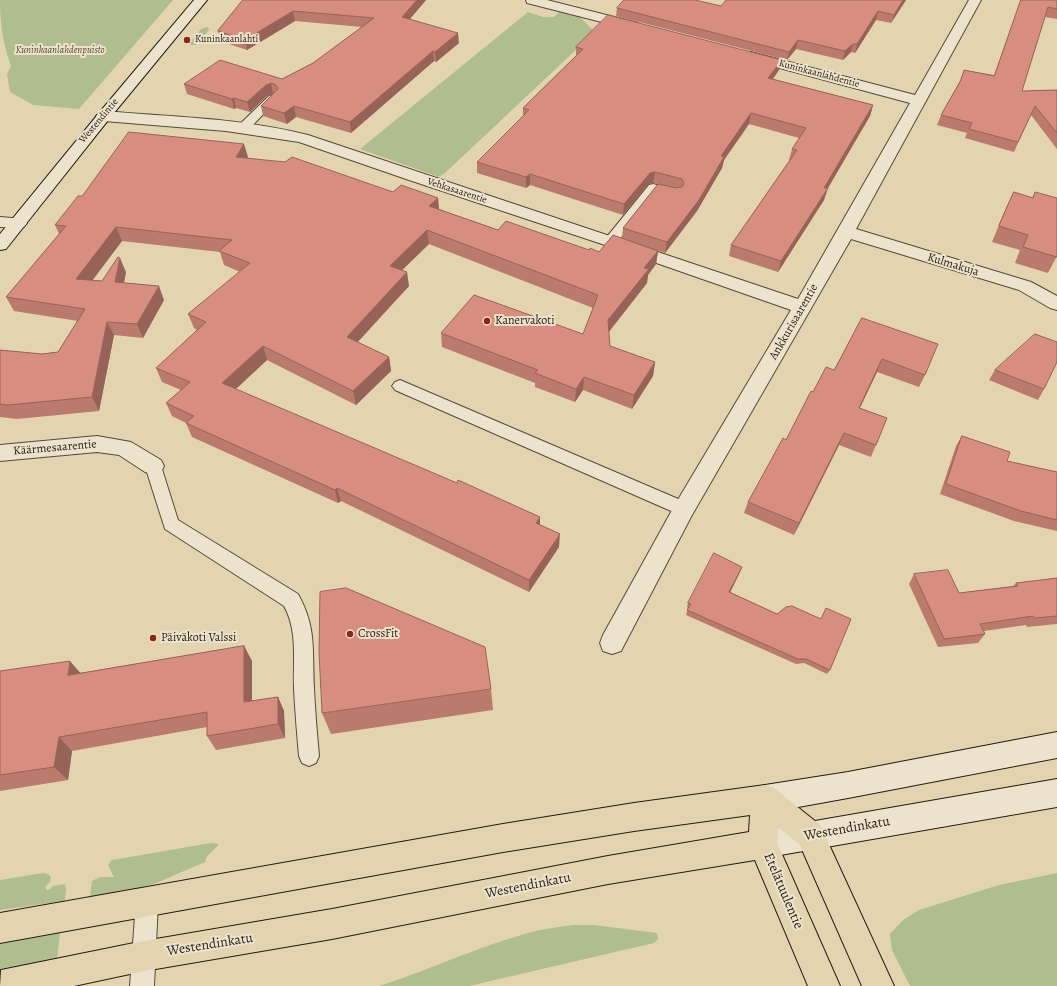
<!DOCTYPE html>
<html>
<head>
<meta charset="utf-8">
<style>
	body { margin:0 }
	canvas { display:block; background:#e3d4b0 }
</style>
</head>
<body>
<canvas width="1057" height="986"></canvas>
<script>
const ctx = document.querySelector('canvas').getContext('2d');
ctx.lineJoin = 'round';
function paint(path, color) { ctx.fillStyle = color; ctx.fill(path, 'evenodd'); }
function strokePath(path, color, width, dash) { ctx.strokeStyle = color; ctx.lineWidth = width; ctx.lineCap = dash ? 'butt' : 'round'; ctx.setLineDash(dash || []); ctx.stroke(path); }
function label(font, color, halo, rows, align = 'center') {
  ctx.font = font + ' Alegreya,serif'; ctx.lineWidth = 4; ctx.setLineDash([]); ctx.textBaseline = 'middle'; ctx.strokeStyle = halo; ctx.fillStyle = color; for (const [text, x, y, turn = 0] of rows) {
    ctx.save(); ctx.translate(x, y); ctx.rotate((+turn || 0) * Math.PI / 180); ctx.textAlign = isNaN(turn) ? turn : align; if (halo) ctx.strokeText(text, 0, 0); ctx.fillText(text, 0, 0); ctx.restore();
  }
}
const green = new Path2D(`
	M0,0H173L79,109L33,105L10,92L7,74L11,66C3,44 0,24 0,0Z
	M528,12L543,17H554L559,12L580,17L595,32L445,173L439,177L360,149Z
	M208,27L209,30L196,45H191L190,43L201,29Z
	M211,843L219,844C214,851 206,854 205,862L154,884L132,890L90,897L92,881L100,877H114L108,865L112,860Z
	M43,873L48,874L51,877L50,882L45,887L47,890L50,889L53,886L65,884L66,889L65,901L0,910V880Z
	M1057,873V986H910L892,950L890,934L903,920L919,910L999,885Z
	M573,925H594L657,933L658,939L654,943L469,986H379C429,970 477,947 528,933C543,929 558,927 573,925Z
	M60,933L57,959L0,969V944Z`);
const lane = new Path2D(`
	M273,95L277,96L279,98L277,100L247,131H239L237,128L239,125L269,96Z
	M653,184L680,191L681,194L680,197L675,198L656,193L616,244L611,245L606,244L604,241L606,238L649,185Z
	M400,380L690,504L693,509L690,514L684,516L678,514L395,390L392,386L395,382Z
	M153,460L159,461L161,466L178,520L298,594C317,628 312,651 314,688C315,711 317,733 319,756L316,763L309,766L302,763L299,756C297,733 295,711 294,688C293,660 298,631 284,606L165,529L145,466L147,461Z
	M147,891L155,894L158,902L154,986H130L136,902L139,894Z`);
const street = new Path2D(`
	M526,0H547L638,23L640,26L638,29L633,30L527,3Z
	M969,0H981L856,229L1031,282L1057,296V310L1050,308L1019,290L851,239L692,515L621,651L612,654L603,651L600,643L603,635L676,503L791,310L605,245L409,180L299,142L226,131L104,121L99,119L96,116L99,113L104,111C172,117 242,118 308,135L798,299L910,103L746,59L744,56L746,53L751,52L915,95Z
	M0,217L24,219L27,223L24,227L18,228L0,227Z
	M97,436L131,442L161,460L164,466L161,472L153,474L145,472L119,455L97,452L0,461V445Z`);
const secondary = new Path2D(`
	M194,0H207L109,119L6,249L0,250V234L99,113Z
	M1057,732V758L848,798L765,813L755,809L751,799L755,789L765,785L848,772Z
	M1057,779V807L763,858L753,854L749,844L753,834L763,830Z`);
const primary = new Path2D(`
	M765,785L775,789L820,825L894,986H862L800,845L778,827L777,843L840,986H808L755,860L608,884L332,939L144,971L74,986H0L1,970L144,941L332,909L608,856L749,832L750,815L634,831L503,852L0,943V913L503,824L634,803Z`);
const wall = new Path2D(`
	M243,0H426L410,19L459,43L436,62L434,61L351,133L296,117L287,124L263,116L261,106L273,94L268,95L250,112L236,108L234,109L187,94L184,84L282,79L313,63L362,27L295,21L247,50L220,41L218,31Z
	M906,0L891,23L876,20L855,53L851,52L843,60L796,49L787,60L616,16L617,8L721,6Z
	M1021,0H1057V19L1045,17L1022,91L1057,90V149L1031,115L1014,152L965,138L967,133L937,125L941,115L959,83L964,70L994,75Z
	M576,47L779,70L773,79L873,105L870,116L827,188L824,200L778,272L729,256L731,245L790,160H789L792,149L799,138L749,124L724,160L722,168L697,211L665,253L656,250L658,251L656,264L648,275L647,283L609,332L610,346L655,362L653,376L632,409L583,390L575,402L535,387V383L442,347L441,333L583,334L593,308L429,244L402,270L409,286L358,342L389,357L391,371L356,405L267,360L236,389L540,525L559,547L529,592L341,501L338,503L192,437L186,423L172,416L166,403L181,390L162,382L156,368L197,330L194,328L188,314L240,272L224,265L220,252L122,241L92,280L102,281L126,272L124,283L164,300L143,338L114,335L99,411L17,419L0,417V350L42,354L58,352L78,321L14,311L6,297L59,234L55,225L82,196L248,157V158L393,192L438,198L439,209L498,230L589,250L599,252L622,238L623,228L658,184L653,183L649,184L623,215L530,185L526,188L477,173V162L523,116V108L576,56Z
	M1014,192L1032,198L1035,192L1057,256L1048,273L1015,263L1020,250L992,242L1006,208Z
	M862,318L925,375L919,387L877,372L860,408L887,418L871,457L839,445L794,535L744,513L748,502L786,440L813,392L834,370Z
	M995,370L1044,389L1038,400L989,380Z
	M962,436L1007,461L1057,472V531L1014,521L940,494L956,446Z
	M742,567L740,572L730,592L777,614L821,619L826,608L830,670L827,674L804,663L796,664L686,615L688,608L687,607L688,603Z
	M914,574L959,593L1013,586L1016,583L1057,578V624L1027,627L1026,625L984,631L985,634L978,643L938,647L909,584Z
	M244,646L252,661V701L278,697L284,711L285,738L216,750L207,736V727L72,751L68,780L0,791V671L80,673Z
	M491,689L493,710L331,734L322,713Z`);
const shadedWall = new Path2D(`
	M417,0H426L403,27L402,17Z
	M903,0H906L891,23L894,15Z
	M293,11L295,21L247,50L245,40Z
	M878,11L876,20L855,53L857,44Z
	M458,33L459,43L436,62L435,52Z
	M798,40L796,49L787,60L789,52Z
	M853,44L851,52L843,60L845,51Z
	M433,51L434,61L351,133L350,122Z
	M782,60L779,70L766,88L768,78Z
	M271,83L273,94L268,95L250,112L247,102L266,85Z
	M234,98L236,108L234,109L232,99Z
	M873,105L870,116L824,195L828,188L824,200L778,272L781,261Z
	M294,106L296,117L287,124L284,113Z
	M751,113L749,124L724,160L722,168L697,211L665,253L667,242L721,156Z
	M244,144L248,157L239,170L236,157Z
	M655,172L653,183L649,184L623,215L624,204L650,173Z
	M530,174V185L526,188V177Z
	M438,198L439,212L429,206Z
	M116,227L122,241L83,293L76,279Z
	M427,230L429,244L392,280L390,266Z
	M658,251L656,264L648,275L647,283L607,334L608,320L644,268Z
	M120,258L126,272L121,296L115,282Z
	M407,272L409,286L350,350L347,337Z
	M159,286L164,300L143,338L137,324Z
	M107,322L114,335L99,411L92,397Z
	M263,346L267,360L227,397L222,383Z
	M389,357L391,371L356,405L353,391Z
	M882,359L877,372L854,420L859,408Z
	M655,362L653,376L632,409L634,395Z
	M584,377L583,390L575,402L576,389Z
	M844,433L839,445L794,535L799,523Z
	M337,488L341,501L338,503L335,490Z
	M540,517V529L536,523Z
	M560,534L559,547L529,592V580Z
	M742,567L740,572L728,597L729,592Z
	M244,646L252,661V716L244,702Z
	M70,661L83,676L68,675Z
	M278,697L284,711L285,738L278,724Z
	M59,737L72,751L68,780L54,767Z`);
const building = new Path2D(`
	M243,0H417L402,17L458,33L435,52L433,51L350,122L294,106L284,113L261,106L278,89L276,85L271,83L266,85L247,102L234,98L232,99L184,84L220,60L282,79L313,63L374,18L293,11L245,40L218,31Z
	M624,0H695L721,6L726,0H903L894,15L878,11L857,44H853L845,51L798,40L789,52L617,8Z
	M1021,0H1057V9L1048,7L1022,91L1057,90V133L1035,106L1018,142L969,129L972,123L941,115L961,80L964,70L994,76Z
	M608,15L782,60L768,78L873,105L824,188H828L781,261L731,245L797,150L792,149L806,128L751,113L721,156L724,157L699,200L667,242L623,228L658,184L676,188L682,187L684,183L682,179L655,172L650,173L624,204L530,174L526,177L477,162L529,110L523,108L583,49L576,47Z
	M129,132L244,144L236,157L285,162L292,157L393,192L401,185L438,198L429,206L498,230L506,221L589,250L590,248L599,252L613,235L658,251L644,268L649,269L608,320L610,346L655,362L634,395L584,377L576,389L535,373L538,370L441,333L474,295L583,334L598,295L427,230L390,266L407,272L347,337L389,357L353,391L263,346L222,383L457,483L458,480L540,517L536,523L560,534L529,580L337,488L335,490L186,423L194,416L166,403L190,382L156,368L206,322L188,314L250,263L219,251L232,240L116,227L76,279L102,281L118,257L120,258L115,282L159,286L137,324L107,322L92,397L8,405L0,404V350L42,354L58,352L85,309L6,297L66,226L55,225L78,196H82Z
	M1014,192L1033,198L1035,192L1057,198V257L1023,247L1028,235L999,226Z
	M862,318L938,344L925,375L882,359L859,408L887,418L876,445L844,433L799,523L748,502L783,438L786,440L811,391L813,392L826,367L834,370Z
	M1035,334L1057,342V362L1044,389L995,370Z
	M962,436L1010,452L1007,461L1057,472V520L1021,511L946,484Z
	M714,553L742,567L729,592L777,614L786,607L792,606L821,619L826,608L851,619L830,670L806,659H798L687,610L691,604L688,603Z
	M948,570L959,593L1018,586L1016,583L1057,578V616L1035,618L1033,616L980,624L985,634L944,639L914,574Z
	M346,588L485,647L491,689L322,713L319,652L320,592Z
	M244,646V702L278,697V724L207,736V712L59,737L54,767L0,775V671L70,661L68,675Z`);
const markers = [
	[187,40,4,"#8f2418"],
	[487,321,4,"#8f2418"],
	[350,634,4,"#8f2418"],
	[153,638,4,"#8f2418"]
];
const farPoinames = [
	["Kuninkaanlahti",195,40]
];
const farParknames = [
	["Kuninkaanlahdenpuisto",60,51]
];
const farStreetnames = [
	["Kuninkaanlahdentie",819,74,15],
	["Westendintie",99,121,-50],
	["Vehkasaarentie",457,191,18]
];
const streetNames = [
	["Kulmakuja",953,265,17],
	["Ankkurisaarentie",794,322,-60],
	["Käärmesaarentie",55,448,-5]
];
const poiNames = [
	["Kanervakoti",495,321],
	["CrossFit",358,634],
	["Päiväkoti Valssi",161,638]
];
const nearStreetnames = [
	["Westendinkatu",847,829,-10],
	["Westendinkatu",528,886,-11],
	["Etelätuulentie",783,891,67],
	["Westendinkatu",210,945,-9]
];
paint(green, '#afbe8e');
strokePath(lane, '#544a39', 2);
strokePath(street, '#544a39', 2);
strokePath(secondary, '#251c11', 2);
strokePath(primary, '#251c11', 2);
paint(lane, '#ede3cc');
paint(street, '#ede3cc');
paint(secondary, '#ede3cc');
paint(primary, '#e3d4b0');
paint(wall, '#ba7a6c');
paint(shadedWall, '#976358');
paint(building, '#d88e7e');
strokePath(building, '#976358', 1);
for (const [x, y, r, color] of markers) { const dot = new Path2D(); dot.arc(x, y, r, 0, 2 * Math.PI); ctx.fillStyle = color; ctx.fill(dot); strokePath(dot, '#ede3cc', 1.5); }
label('10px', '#251c11', '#ede3cc', farPoinames, 'left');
label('italic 10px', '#4e4d36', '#ede3cc', farParknames);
label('10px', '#251c11', '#ede3cc', farStreetnames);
label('12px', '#251c11', '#ede3cc', streetNames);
label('12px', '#251c11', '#ede3cc', poiNames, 'left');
label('14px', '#251c11', '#ede3cc', nearStreetnames);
</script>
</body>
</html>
